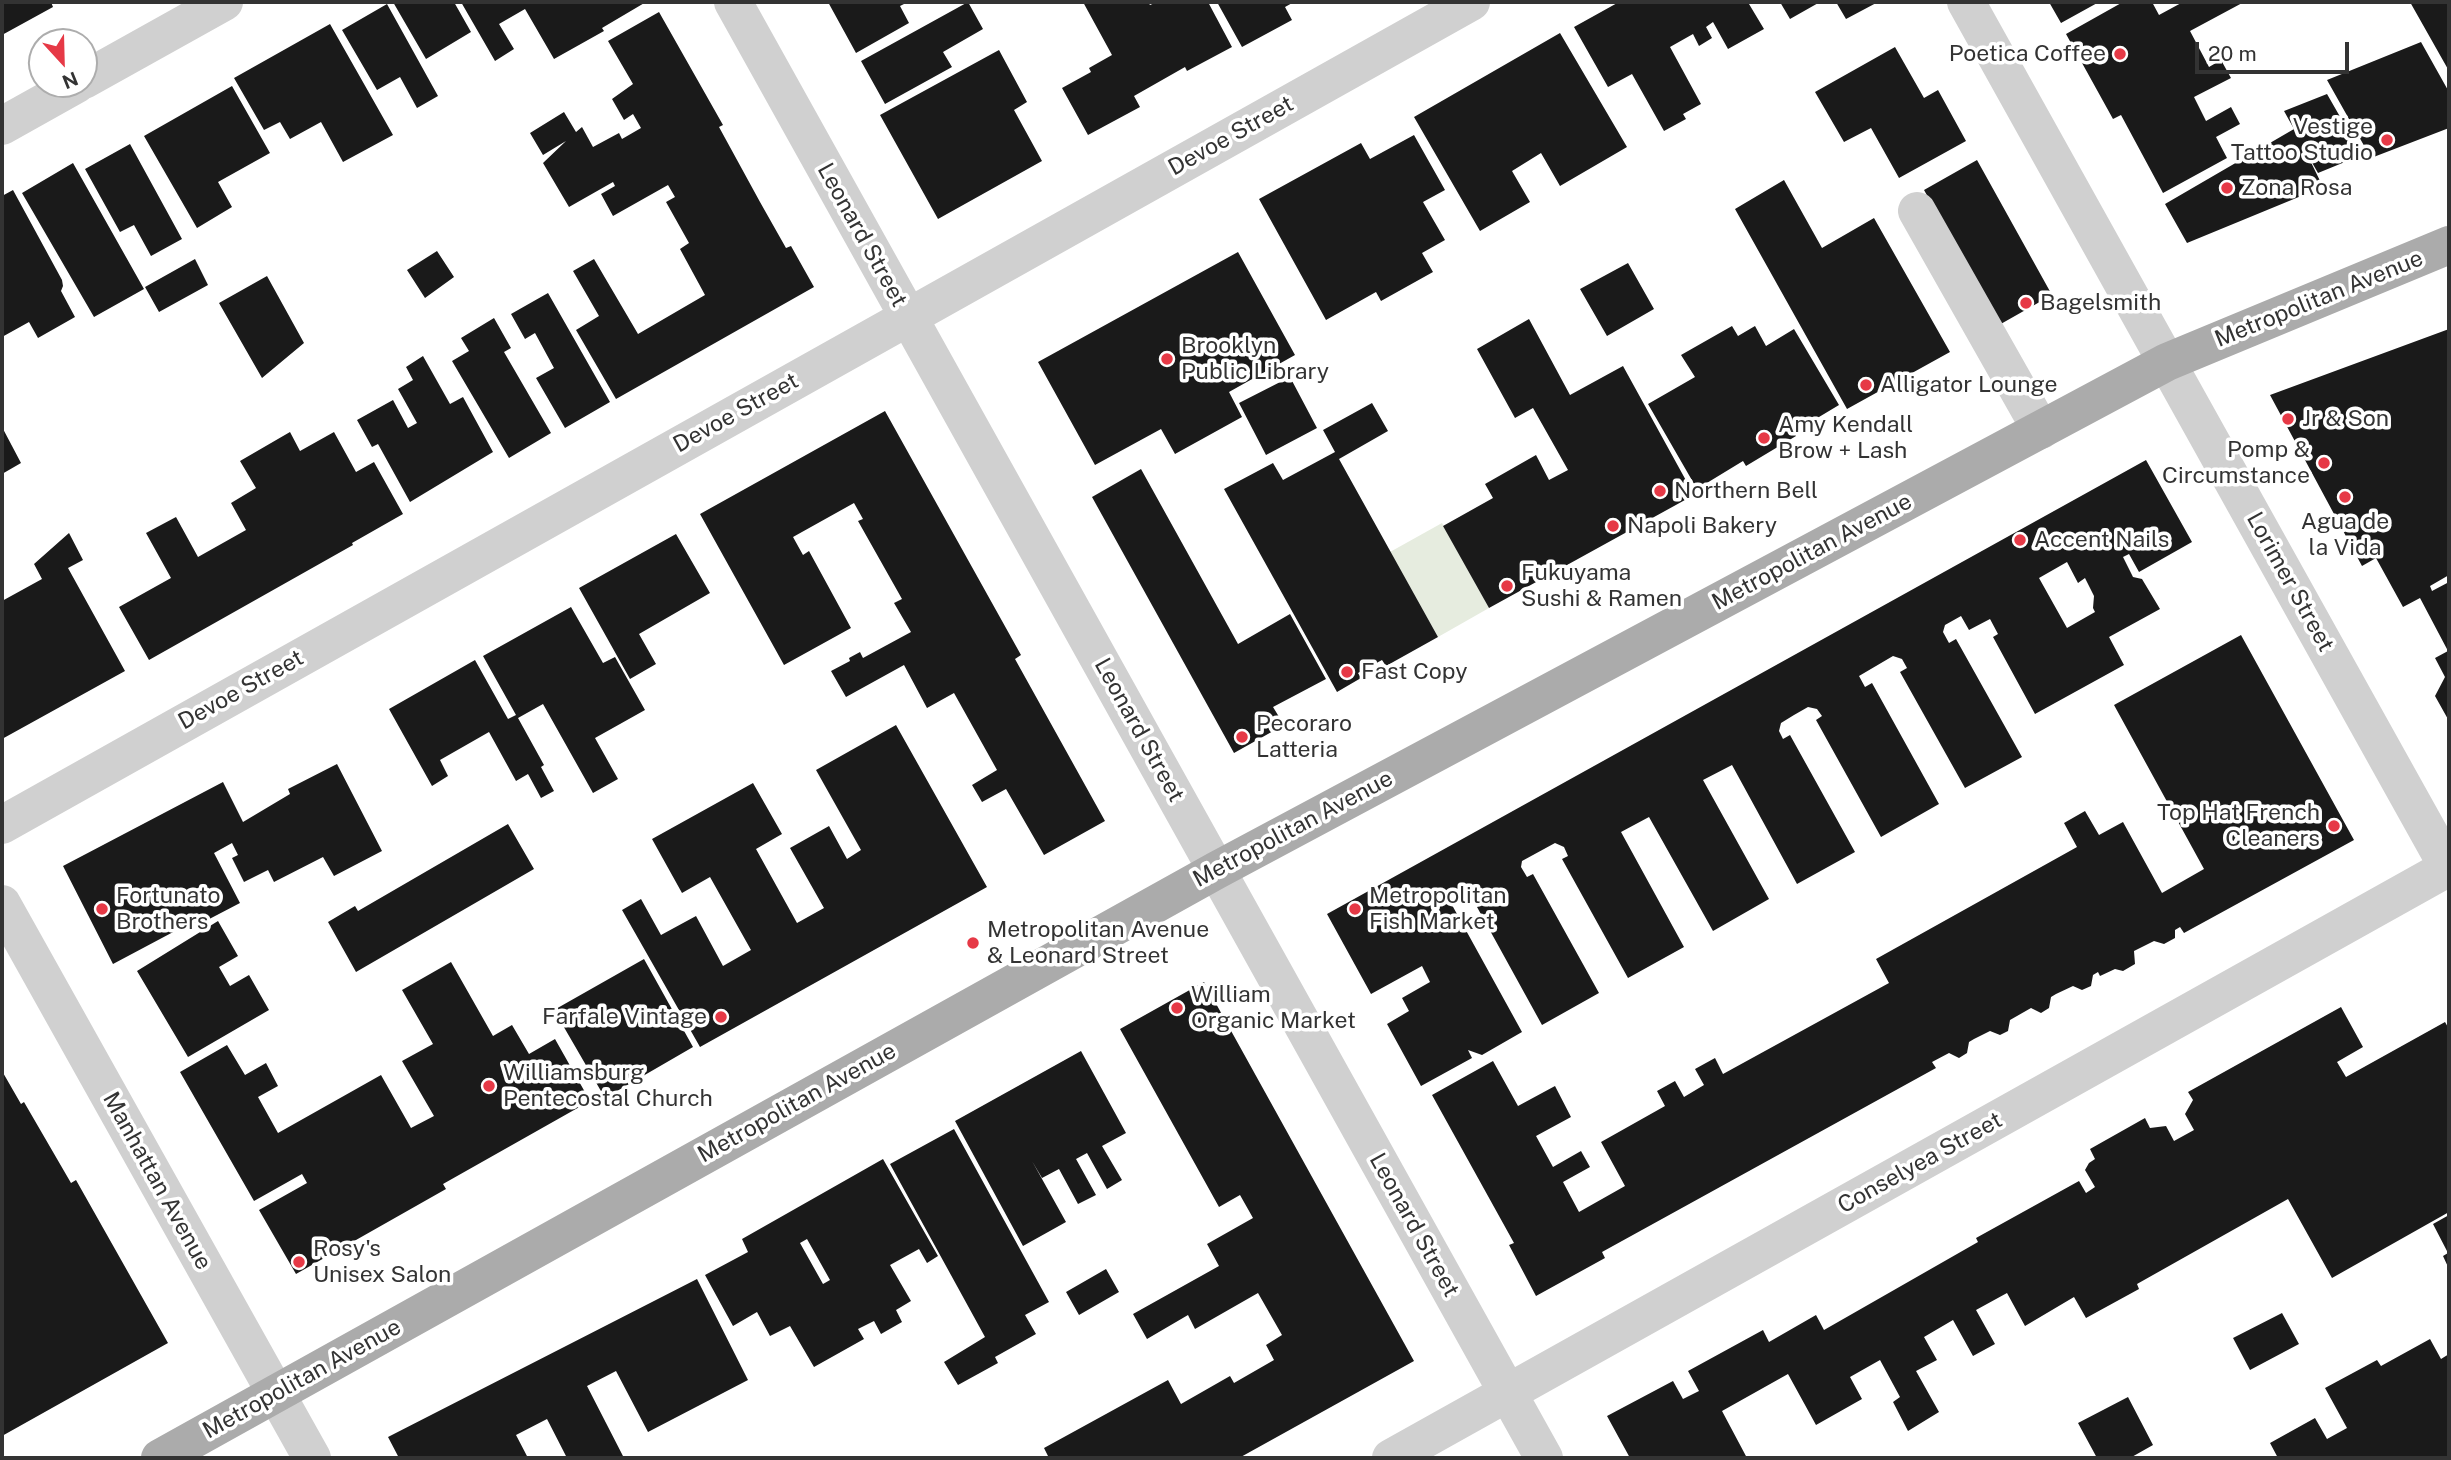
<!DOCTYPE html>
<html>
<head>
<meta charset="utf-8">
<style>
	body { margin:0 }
	#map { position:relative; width:2451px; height:1460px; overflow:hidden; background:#fff; font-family:"Public Sans",sans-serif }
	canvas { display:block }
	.frame { position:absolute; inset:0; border:4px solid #333; pointer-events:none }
	.north { position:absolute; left:28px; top:28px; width:70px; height:70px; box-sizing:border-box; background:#fff; border:2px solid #adadad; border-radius:50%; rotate:158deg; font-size:19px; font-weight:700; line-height:28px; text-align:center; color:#333 }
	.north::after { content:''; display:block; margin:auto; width:24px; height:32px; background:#e63946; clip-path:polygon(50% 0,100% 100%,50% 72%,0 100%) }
	.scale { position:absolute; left:2195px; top:42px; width:154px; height:32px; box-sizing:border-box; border:4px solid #333; border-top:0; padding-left:9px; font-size:21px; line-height:24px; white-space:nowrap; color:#333; -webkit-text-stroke:5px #fff; paint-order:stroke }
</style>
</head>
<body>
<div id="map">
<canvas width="2451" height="1460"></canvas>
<div class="frame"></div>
<div class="north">N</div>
<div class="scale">20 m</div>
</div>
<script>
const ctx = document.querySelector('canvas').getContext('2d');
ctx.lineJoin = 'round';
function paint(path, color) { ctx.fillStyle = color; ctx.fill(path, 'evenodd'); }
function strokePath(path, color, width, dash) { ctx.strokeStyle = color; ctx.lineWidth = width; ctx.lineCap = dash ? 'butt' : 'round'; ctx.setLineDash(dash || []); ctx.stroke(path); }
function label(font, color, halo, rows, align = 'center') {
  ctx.font = font + ' "Public Sans",sans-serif'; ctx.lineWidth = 7; ctx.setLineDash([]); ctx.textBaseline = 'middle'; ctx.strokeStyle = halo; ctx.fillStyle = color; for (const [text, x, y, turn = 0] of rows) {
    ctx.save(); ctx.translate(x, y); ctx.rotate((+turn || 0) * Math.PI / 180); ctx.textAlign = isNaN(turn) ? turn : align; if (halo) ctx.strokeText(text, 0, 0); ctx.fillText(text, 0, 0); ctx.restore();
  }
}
const green = new Path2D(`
	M1442,523L1489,608L1438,637L1390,552Z`);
const building = new Path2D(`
	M2,2H51L53,7L2,35Z
	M393,2H454L471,32L426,59Z
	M461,2H646L602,28L604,31L554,59L525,9L499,24L514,49L495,61Z
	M828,2H908L900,6L909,23L856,53Z
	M968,2L983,29L943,52L952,67L885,104L861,61Z
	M1083,2H1148L1150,5L1157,2H1208L1232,47L1187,71L1185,67L1134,96L1140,107L1088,135L1062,88L1091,72L1089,68L1112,55Z
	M1217,2H1294L1285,7L1292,20L1242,47Z
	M1619,2H1754L1749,4L1764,29L1728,49L1713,22L1706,27L1712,38L1699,46L1693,34L1670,47L1701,104L1683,114L1686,119L1664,131L1632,74L1608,87L1574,27Z
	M1780,2H1820L1790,19Z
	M1836,2H1878L1846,19Z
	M2049,2H2099L2061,23Z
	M2123,2H2152L2159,15L2183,2H2244L2190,31L2209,67L2221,60L2231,78L2194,97L2206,121L2231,107L2240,124L2216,137L2227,158L2163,193L2121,115L2113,119L2066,34Z
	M2410,2H2449V71Z
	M387,4L438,96L417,108L400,77L377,90L342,30Z
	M659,12L723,125L719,127L760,202L786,248L791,246L814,287L616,399L576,330L599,316L573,271L594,259L638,334L705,295L680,249L689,243L666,202L675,197L668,185L613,216L601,194L615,186L613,182L569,207L543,163L566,141L543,155L530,133L564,112L576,132L582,127L593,147L619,133L622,139L641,128L633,114L624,120L612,99L633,84L608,41Z
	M330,24L393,135L343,162L321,122L290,139L280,122L264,130L234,78Z
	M1560,33L1627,147L1560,186L1541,153L1512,171L1530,202L1480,231L1414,117Z
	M2421,42L2449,92V128L2371,158L2327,80Z
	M1895,47L1924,98L1938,90L1966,141L1899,178L1871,128L1844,142L1815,92Z
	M999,50L1027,102L1014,110L1042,161L938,219L880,115Z
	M232,86L270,153L218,182L232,207L197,228L144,136Z
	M2327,94L2362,155L2318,173L2306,152L2323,187L2187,243L2165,204L2294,129L2284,111Z
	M1414,135L1445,190L1423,202L1445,240L1422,253L1433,272L1381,301L1376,292L1326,320L1259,199L1361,143L1370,159Z
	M130,144L182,239L151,256L134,225L120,232L85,169Z
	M1977,160L2052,295L1999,325L1924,190Z
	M73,163L144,289L94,317L22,193Z
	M1784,180L1822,248L1874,218L1950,352L1847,409L1735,209Z
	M13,190L62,280L63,286L61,291L75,317L38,338L29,322L2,337V196Z
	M437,251L454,277L425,298L407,270Z
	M1238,252L1295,355L1229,392L1242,417L1175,454L1161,429L1095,465L1038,362Z
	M195,259L208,285L159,312L145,287Z
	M1628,263L1654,309L1607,336L1580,289Z
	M267,276L304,343L262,378L219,303Z
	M548,293L610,402L565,428L536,378L554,368L535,333L525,339L511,314Z
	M494,318L511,348L504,352L551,433L509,458L452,361L469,351L461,338Z
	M1529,319L1570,395L1623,366L1694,495L1489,608L1443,526L1493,498L1485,484L1536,455L1549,480L1568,470L1533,408L1515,418L1477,349Z
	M1732,326L1738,336L1755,326L1766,346L1794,329L1839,405L1794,432L1796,436L1746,466L1743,461L1697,489L1648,404L1695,377L1681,355Z
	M2449,329V575L2430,586L2432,591L2449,582V721L2435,696L2445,677L2435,658L2448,651L2420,598L2403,607L2376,558L2362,566L2270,395Z
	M423,356L450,404L463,397L493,452L410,502L378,444L372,447L357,420L393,400L408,428L417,423L398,389L413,380L406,367Z
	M1290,377L1317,428L1266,455L1239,403Z
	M1372,403L1388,431L1339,459L1438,637L1386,666L1382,660L1358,673L1361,678L1337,692L1224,489L1273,463L1283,480L1335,452L1323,430Z
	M885,411L1021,655L1015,659L1105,821L1044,855L1006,789L982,802L972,785L997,770L954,693L927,708L904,665L846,697L831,671L850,661L849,658L860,652L863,658L911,632L894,603L902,599L858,521L863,519L854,503L793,537L803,555L809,551L851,628L784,665L700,514Z
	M2,427L21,463L2,474Z
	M290,432L300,451L334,432L356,472L374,462L403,514L352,543L353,545L149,660L119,607L171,578L146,533L176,517L198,557L246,530L231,503L256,488L240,461Z
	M2146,460L2192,542L2139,572L2129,554L2123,557L2133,577L2142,579L2160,609L2109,637L2124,665L2035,714L1993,637L1998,634L1990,619L1969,630L1961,616L1945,625L1943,632L1949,643L1956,639L2022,757L1965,788L1900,672L1907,668L1902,659L1893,656L1859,676L1865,687L1872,683L1939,804L1881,837L1816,720L1822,716L1817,709L1808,707L1794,715L1781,723L1779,731L1783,739L1790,735L1855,852L1797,884L1732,765L1703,780L1769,899L1713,931L1649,817L1621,832L1684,947L1628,978L1562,859L1568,856L1564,847L1555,843L1522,861L1521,867L1527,877L1533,874L1599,993L1542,1025L1477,907L1481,905L1474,893L1452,905L1522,1032L1482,1055L1468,1050L1472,1058L1421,1086L1387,1024L1409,1011L1402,998L1430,982L1422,966L1371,994L1327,914ZM2067,562L2078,583L2085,578L2094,596L2093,608L2095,612L2067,628L2039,578Z
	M1141,469L1238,644L1290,614L1326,679L1273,707L1284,725L1234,753L1092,497Z
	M69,533L83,560L68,568L125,671L2,739V601L42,579L34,564Z
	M676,534L710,593L639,634L656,664L630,679L579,588Z
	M571,607L603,663L615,657L645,710L595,738L618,779L593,793L543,704L518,718L544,765L541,767L554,791L541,798L528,774L516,781L489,732L440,760L448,776L432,786L389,709L475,660L508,719L516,715L483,656Z
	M2241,635L2354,840L2184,933L2180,927L2175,930V938L2164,944L2154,941L2134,951L2135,964L2123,971L2115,969L2100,976L2098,972L2093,975L2091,986L2082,990L2073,986L2056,994L2051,997L2049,1008L2041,1013L2031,1008L2010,1020L2008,1031L2000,1035L1990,1031L1974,1039L1969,1042L1967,1053L1959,1058L1949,1053L1932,1062L1936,1068L1602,1252L1605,1258L1536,1296L1509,1245L1514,1243L1432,1095L1493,1061L1518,1106L1555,1086L1571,1117L1536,1136L1553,1167L1581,1151L1590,1167L1563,1182L1579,1212L1625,1186L1601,1142L1665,1106L1657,1091L1675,1081L1684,1097L1704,1085L1695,1069L1715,1058L1723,1074L1889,983L1876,959L2077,847L2064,823L2085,811L2099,835L2123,822L2162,893L2204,869L2114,705Z
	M896,725L987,887L700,1047L622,910L641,899L661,935L696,916L723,966L751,950L710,877L682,893L652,839L753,783L782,834L756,849L797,923L824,908L790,848L829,826L847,859L861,850L816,770Z
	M337,764L382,851L334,876L323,857L274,882L268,870L244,882L232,858L238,855L232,843L214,853L240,903L194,927L192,922L113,964L63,866L223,782L243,822L290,794L288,789Z
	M508,824L534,869L356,972L328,922L355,906L358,911Z
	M218,921L238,956L219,967L230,986L249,975L269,1010L188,1057L137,971Z
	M644,959L693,1047L605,1098L554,1010Z
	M451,962L493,1036L512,1025L529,1054L555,1039L590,1101L443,1184L446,1189L296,1274L259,1210L307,1183L302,1174L254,1201L180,1072L227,1045L245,1075L266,1063L278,1086L258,1097L278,1133L381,1075L411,1128L434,1116L402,1061L433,1044L402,990Z
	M1204,982L1414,1361L1239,1458H1049L1044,1448L1168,1380L1181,1404L1230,1376L1234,1383L1274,1360L1266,1345L1282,1335L1258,1293L1195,1329L1188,1315L1147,1339L1133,1314L1219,1266L1207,1244L1253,1218L1240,1195L1219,1207L1120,1029Z
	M2341,1007L2363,1047L2337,1062L2346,1077L2445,1022L2449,1029V1212L2332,1278L2288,1199L2137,1284L2139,1289L2086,1318L2074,1297L2025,1326L2007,1293L1976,1310L1995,1344L1973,1356L1953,1320L1924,1337L1937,1360L1916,1371L1939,1412L1908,1431L1893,1402L1900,1397L1880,1360L1850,1377L1862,1399L1816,1425L1788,1374L1722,1411L1747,1458H1630L1607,1416L1673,1381L1683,1399L1699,1391L1688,1371L1763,1330L1769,1342L1816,1315L1824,1330L1978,1242L1976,1238L2079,1181L2086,1193L2095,1187L2085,1170L2089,1163L2095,1159L2090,1149L2145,1118L2150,1128L2166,1126L2174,1141L2194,1130L2185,1114L2193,1100L2188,1092Z
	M1081,1051L1126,1133L1102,1146L1122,1180L1107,1189L1087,1153L1076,1159L1096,1195L1078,1204L1059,1169L1042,1178L1032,1161L1066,1222L1023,1246L955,1121Z
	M2,1071L21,1104L24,1102L71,1183L76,1180L168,1343L2,1436Z
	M954,1129L1049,1302L1025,1315L1036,1334L995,1357L998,1363L958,1385L944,1362L985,1337L890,1164Z
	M883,1159L938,1256L927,1263L919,1249L890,1265L911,1301L896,1310L902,1322L881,1334L874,1321L858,1329L864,1339L814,1367L790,1326L770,1336L757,1312L733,1326L705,1275L748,1252L742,1239ZM807,1239L830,1280L823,1284L800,1243Z
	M2449,1215V1269L2443,1256L2448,1253L2433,1224Z
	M1106,1269L1119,1292L1079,1315L1066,1292Z
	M697,1279L748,1380L648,1432L616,1371L587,1386L624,1458H567L547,1419L516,1435L528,1458H399L388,1437Z
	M2282,1313L2299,1344L2250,1370L2233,1338Z
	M2430,1339L2441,1359L2449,1354V1458H2278L2270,1443L2315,1418L2327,1439L2347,1428L2325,1388L2377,1360L2381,1366Z
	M2128,1397L2153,1445L2130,1458H2097L2078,1423Z`);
const minor = new Path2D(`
	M733,2L1544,1458
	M1966,2L2449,869
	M84,80L224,2
	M2,126L77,84
	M1917,211L2041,430
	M2,825L1471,2
	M2,904L312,1458
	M1391,1458L2449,867`);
const major = new Path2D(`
	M160,1458L1217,870L2167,362L2449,245`);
const markers = [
	[2120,54,7,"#e63946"],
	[2387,140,7,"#e63946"],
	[2227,188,7,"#e63946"],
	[2026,303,7,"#e63946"],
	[1167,359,7,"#e63946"],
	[1866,385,7,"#e63946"],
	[2288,419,7,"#e63946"],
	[1764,438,7,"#e63946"],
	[2324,463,7,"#e63946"],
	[1660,491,7,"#e63946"],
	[2345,497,7,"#e63946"],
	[1613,526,7,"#e63946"],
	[2020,540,7,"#e63946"],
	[1507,586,7,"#e63946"],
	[1347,672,7,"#e63946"],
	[1242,737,7,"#e63946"],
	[2334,826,7,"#e63946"],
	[102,909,7,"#e63946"],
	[1355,909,7,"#e63946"],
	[973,943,7,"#e63946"],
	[1177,1008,7,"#e63946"],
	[721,1017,7,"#e63946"],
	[489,1086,7,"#e63946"],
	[299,1262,7,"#e63946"]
];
const poiNames = [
	["Poetica Coffee",2106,54,"right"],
	["Vestige",2373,127,"right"],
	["Tattoo Studio",2373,153,"right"],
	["Zona Rosa",2241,188],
	["Bagelsmith",2040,303],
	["Brooklyn",1181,346],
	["Public Library",1181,372],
	["Alligator Lounge",1880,385],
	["Jr & Son",2302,419],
	["Amy Kendall",1778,425],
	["Brow + Lash",1778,451],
	["Pomp &",2310,450,"right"],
	["Circumstance",2310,476,"right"],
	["Northern Bell",1674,491],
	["Agua de",2345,522,"center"],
	["la Vida",2345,548,"center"],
	["Napoli Bakery",1627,526],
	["Accent Nails",2034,540],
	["Fukuyama",1521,573],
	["Sushi & Ramen",1521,599],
	["Fast Copy",1361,672],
	["Pecoraro",1256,724],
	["Latteria",1256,750],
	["Top Hat French",2320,813,"right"],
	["Cleaners",2320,839,"right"],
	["Fortunato",116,896],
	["Brothers",116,922],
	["Metropolitan",1369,896],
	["Fish Market",1369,922],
	["Metropolitan Avenue",987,930],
	["& Leonard Street",987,956],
	["William",1191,995],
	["Organic Market",1191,1021],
	["Farfale Vintage",707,1017,"right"],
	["Williamsburg",503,1073],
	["Pentecostal Church",503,1099],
	["Rosy's",313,1249],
	["Unisex Salon",313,1275]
];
const streetNames = [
	["Devoe Street",1231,136,-29],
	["Leonard Street",862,235,61],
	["Metropolitan Avenue",2319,299,-22],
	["Devoe Street",736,413,-29],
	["Metropolitan Avenue",1812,552,-28],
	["Lorimer Street",2290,582,61],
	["Devoe Street",241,690,-29],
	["Leonard Street",1139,730,61],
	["Metropolitan Avenue",1293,829,-28],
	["Metropolitan Avenue",797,1103,-29],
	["Conselyea Street",1920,1163,-29],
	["Manhattan Avenue",157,1181,61],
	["Leonard Street",1414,1225,61],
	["Metropolitan Avenue",302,1379,-29]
];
paint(green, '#e6ecdf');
paint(building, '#1a1a1a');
strokePath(minor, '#d0d0d0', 38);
strokePath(major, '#ababab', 38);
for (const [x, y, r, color] of markers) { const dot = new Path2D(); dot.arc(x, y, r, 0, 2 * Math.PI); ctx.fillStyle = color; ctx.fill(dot); strokePath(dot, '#fff', 2.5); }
label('23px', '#333', '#fff', poiNames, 'left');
label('23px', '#333', '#fff', streetNames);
</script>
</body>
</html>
